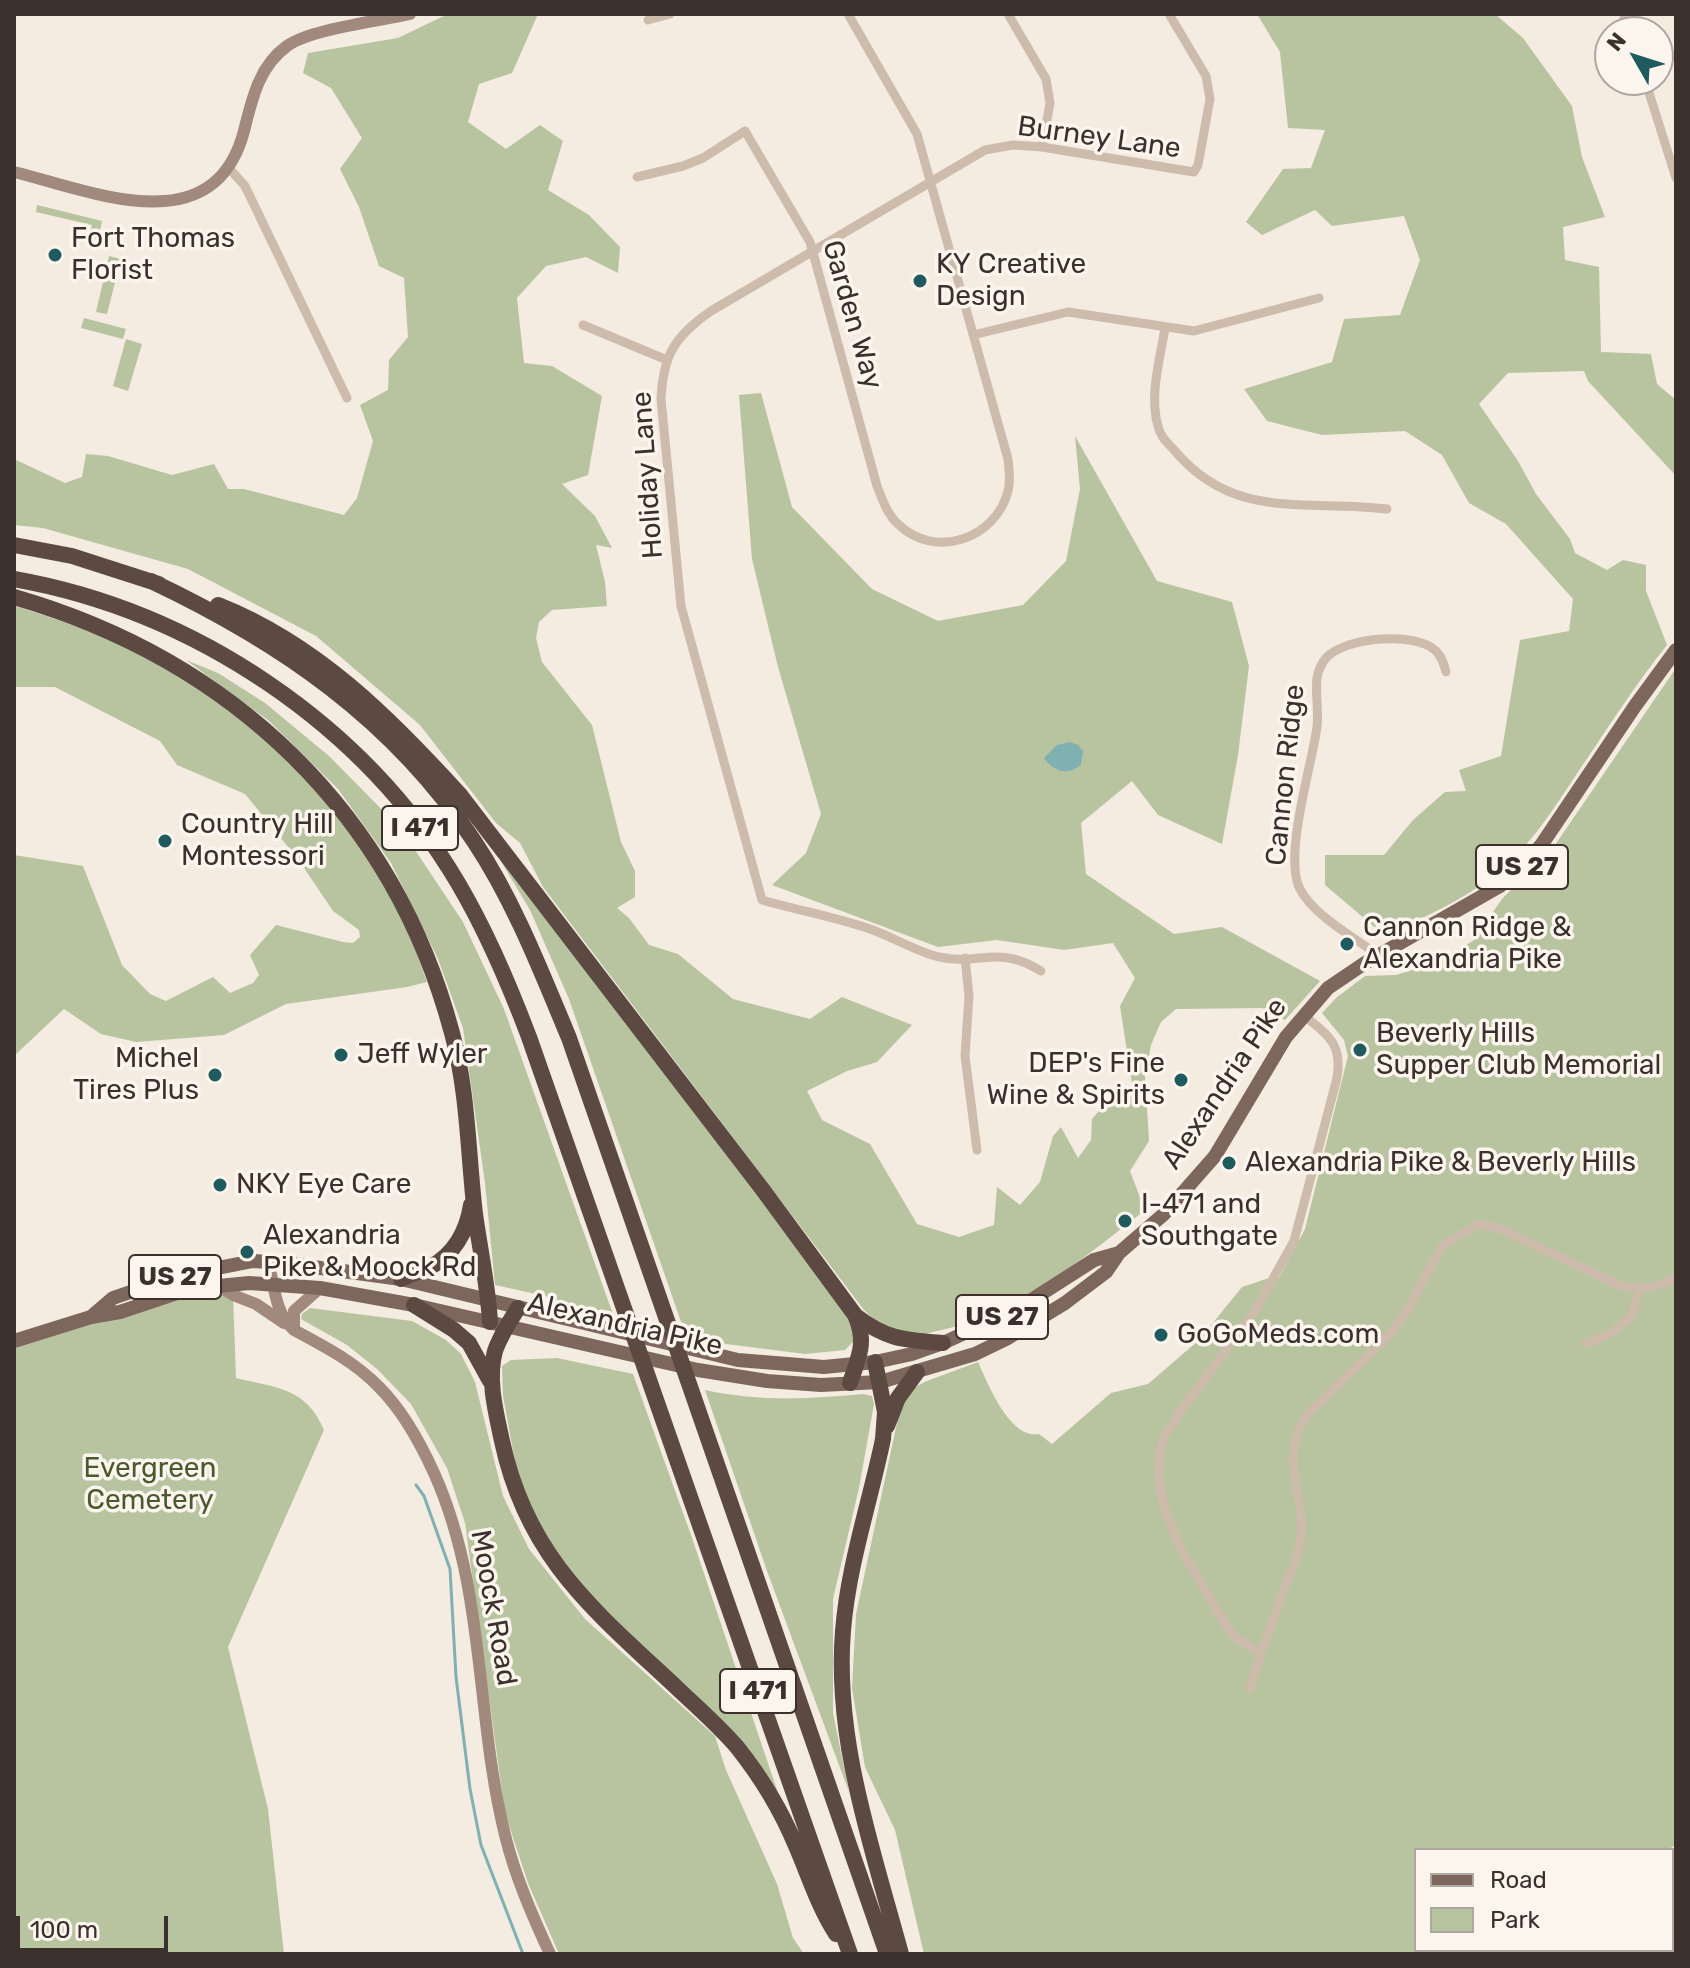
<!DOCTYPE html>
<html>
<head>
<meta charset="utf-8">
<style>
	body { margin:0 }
	#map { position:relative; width:1690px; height:1968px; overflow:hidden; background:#f4ebe1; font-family:Rubik,sans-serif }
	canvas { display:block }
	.frame { position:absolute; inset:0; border:16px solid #3b302b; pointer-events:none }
	.legend { position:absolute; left:1414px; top:1848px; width:260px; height:104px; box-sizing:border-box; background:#fbf5ee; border:2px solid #aea6a0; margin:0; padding:10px 14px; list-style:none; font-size:24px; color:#3b302b }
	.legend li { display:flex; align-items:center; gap:16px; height:40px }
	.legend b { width:40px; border:2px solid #aea6a0 }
	.north { position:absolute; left:1594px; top:16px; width:80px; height:80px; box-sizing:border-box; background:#fbf5ee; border:2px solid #aea6a0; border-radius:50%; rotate:309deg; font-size:22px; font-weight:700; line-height:32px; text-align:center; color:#3b302b }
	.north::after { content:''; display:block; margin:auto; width:28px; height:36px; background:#1f5a5e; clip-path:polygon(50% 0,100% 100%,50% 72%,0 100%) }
	.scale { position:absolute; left:16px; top:1916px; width:152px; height:36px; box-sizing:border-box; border:4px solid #3b302b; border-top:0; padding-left:10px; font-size:24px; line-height:28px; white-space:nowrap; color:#3b302b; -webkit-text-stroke:6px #fbf5ee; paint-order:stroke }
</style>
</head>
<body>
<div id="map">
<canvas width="1690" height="1968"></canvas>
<div class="frame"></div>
<ul class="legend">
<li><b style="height:10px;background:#7d675c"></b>Road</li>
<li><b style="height:22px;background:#b8c4a0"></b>Park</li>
</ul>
<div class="north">N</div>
<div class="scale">100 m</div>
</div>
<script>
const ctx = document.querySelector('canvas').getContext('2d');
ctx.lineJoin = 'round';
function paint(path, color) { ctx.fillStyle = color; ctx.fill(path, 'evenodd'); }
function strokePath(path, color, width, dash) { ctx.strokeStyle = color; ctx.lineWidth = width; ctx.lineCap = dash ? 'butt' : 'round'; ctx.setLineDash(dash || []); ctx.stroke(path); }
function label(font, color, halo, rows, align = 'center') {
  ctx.font = font + ' Rubik,sans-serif'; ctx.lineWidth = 7; ctx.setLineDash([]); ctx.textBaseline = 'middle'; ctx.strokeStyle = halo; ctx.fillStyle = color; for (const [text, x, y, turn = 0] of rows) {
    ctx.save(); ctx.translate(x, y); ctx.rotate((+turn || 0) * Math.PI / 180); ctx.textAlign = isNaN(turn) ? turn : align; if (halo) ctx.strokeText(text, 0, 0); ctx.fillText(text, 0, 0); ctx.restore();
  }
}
const green = new Path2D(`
	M448,14H538L512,73L479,84L468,122L506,149L540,125L563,141L548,190L589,215L620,247L618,273L586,257L546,266L517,298L524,363L552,366L602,396L588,475L562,484L595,516L612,548L596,545L605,582L607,606L552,610L539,622L536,638L542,662L592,725L621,842L635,871V897L617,908L629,918L649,945L678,954L733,999L810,1019L842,997L912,1025L877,1062L847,1071L807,1091L822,1120L870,1144L917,1224L959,1237L994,1225L997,1187L1020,1205L1040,1182L1053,1136L1061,1127L1078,1158L1091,1140L1092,1119L1111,1097L1134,1096L1120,1006L1135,978L1113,943L1064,950L997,940L938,947L772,885L806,853L821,814L778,667L752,559L739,395L761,393L792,507L872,589L938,621L1023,605L1066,561L1080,489L1075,436L1157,581L1232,602L1249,666L1238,755L1222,844L1158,815L1132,781L1081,823L1086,874L1174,934L1222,927L1320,981L1285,1020L1262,1008L1176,1009L1161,1022L1151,1045L1145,1076L1149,1141L1130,1171L1141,1200L1148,1208C1086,1256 1020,1312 942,1330C934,1331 925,1335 918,1335C896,1334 878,1325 864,1310L543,887L520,843L496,823L420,725L316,636L188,569L43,528L14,525V459L65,483L82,477L86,454L108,456L172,475L214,464L228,489H244L344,515L357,498L373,441L360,405L388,390L389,360L408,337L404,278L379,266L359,207L340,169L362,138L331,88L303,73L308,53L398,38Z
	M1257,14H1495L1523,38L1572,106L1582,157L1605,217L1563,227L1565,260L1599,267L1601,352L1651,354L1657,384L1676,400V476L1588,381L1584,371L1508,373L1479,404L1518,461L1536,494L1570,539L1575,553L1607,570L1623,560L1646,565V591L1667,645C1634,686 1606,731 1576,775C1555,807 1534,840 1505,866C1471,897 1426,916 1385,936L1325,885V855H1384L1413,820L1445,792L1466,791L1459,770L1501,756L1520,640L1569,631L1573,599L1506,524L1469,503L1442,455L1405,431L1322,435L1267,421L1244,389L1332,362L1344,319L1400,315L1420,260L1404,216L1332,226L1315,210L1262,235L1246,222L1283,169L1311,168L1325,130L1288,128L1280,52Z
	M37,205L102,221L98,240L89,238L92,225L36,212Z
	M109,256L121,259L107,314L96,312Z
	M84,318L126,329L123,339L81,328Z
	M126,339L142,344L128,391L113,386Z
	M14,606C72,623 141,649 192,682C281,741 356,824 403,919C413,939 419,961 427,982L407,987L286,1004L224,1035L136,1042L101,1034L64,1009L14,1056V855L83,866L122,965L150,994L166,1001L213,977L230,993L253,983L259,975L250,955L276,925L343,942L353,943L360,937L359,930L333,911L298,859L245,794L177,765L160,741L55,687H14Z
	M186,660L218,673L265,703L329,756L401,829L463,922L504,1009L614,1317L545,1296L495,1285L485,1183L463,1028L438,959L391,863L338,789L269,721Z
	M1676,668V1845L1667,1850H1416V1950H1611L1609,1954H924L895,1830L865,1767L852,1688L856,1614L900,1409L911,1389L927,1381L978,1362C988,1384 1010,1440 1039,1434L1052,1444L1111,1393L1148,1384L1199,1340L1242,1287L1269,1278H1279L1305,1229L1348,1056L1344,1040L1322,1013L1336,998L1365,976L1396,975L1437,962L1473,941L1502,899L1555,845Z
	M487,838L831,1292L853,1327L854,1341L845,1350L805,1354L687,1339L569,999L530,910Z
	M217,1285L233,1295L236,1378C276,1388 306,1387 324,1430L228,1647L268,1809L284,1954H14V1341Z
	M310,1308L412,1321L446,1340L461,1354L475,1382L503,1496L529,1549L585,1619L715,1736L726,1770L777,1884L793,1938L804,1954H559L528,1883L505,1813L465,1523L447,1468L411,1404L377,1369L347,1345L301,1319L302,1314Z
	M557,1358L633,1374L691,1535L779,1796L716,1717L577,1582L546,1540L518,1478L503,1396L502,1366L511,1360Z
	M705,1390C760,1402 808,1399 863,1394L872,1396L874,1404L859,1488L833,1599V1713L849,1792L767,1571Z`);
const water = new Path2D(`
	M1070,742L1078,745L1083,751L1081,765C1067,776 1054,772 1044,758L1057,745Z`);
const stream = new Path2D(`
	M416,1485L424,1496L450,1569L456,1677L470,1789L481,1845L523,1954`);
const minor = new Path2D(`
	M1008,14L1046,79L1050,103L1042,147
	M1624,14L1625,32
	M648,20L670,14
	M1645,80L1676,178
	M228,167L245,186L347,398
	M637,177L683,166L703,158L745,131L810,242L877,486C882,499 887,514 898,524C935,560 996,539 1008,491C1011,481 1009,470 1008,459L917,134L848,14
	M583,325L667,360
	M1165,328C1160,360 1149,395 1158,426C1160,437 1168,443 1175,451C1235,522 1307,499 1387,509
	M973,335L1068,312L1194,331L1319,298
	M1378,955C1355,938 1313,915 1300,889C1283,856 1312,765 1317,727C1319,711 1315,694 1317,678C1318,671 1322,662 1327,657C1347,637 1415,631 1436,651C1442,657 1444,664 1446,672
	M965,958L969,996L965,1056L977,1150
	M1041,971C997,944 981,966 939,957C915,951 893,937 870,929C835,917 797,910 762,900L681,606L661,399C663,355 675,336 711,311L985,150L1013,145L1042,147L1194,172L1198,165L1210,99L1206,76L1169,14
	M1586,1343L1610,1334L1632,1316L1639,1289
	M1260,1653L1238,1639L1226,1626L1179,1545L1165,1510L1158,1475L1160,1452L1164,1437L1180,1412L1255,1311L1294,1241L1336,1082C1344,1046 1330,1036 1303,1015
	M1250,1689C1260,1653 1274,1619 1286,1584C1291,1571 1298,1557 1300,1543C1308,1493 1278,1469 1304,1418L1392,1332L1408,1309L1442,1246L1478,1224L1498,1228L1621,1286C1643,1290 1656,1288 1676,1278`);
const secondary = new Path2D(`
	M14,172C92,191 214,245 244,131C252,99 259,66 287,46C310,29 380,21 410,14
	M268,1262C275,1286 274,1312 294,1330C324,1346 355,1362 379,1387C403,1411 420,1442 434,1473C486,1588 475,1715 505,1835C515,1876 532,1915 550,1954
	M217,1285L233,1295L256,1304L284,1323
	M294,1330V1311L320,1288`);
const primary = new Path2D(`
	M92,1316L113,1298L177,1276L253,1261L284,1263L401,1279L738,1360L824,1367L875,1362L912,1354L943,1343L1019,1308L1094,1260L1119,1253
	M14,1341L91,1317L120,1312L189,1289L249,1283L320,1288L414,1305L698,1370L767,1381L821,1385L880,1382L975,1354L1006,1339L1065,1303L1106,1272L1119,1253L1164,1214L1215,1156L1286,1037L1328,988L1365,963L1500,886L1520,869L1542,844L1635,706L1676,650`);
const motorway = new Path2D(`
	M14,545L72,556L159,584
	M14,579C194,611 364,724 458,883C487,932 509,984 529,1037L850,1954
	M151,581C280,642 393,719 474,841C514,901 541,971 569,1038L887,1954
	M14,597C232,660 393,812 452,1033C468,1091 468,1154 475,1214C480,1250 488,1286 490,1322
	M218,605C317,644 391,719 461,796L763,1190L855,1315C867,1342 859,1356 850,1383
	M401,1279C410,1274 420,1272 430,1267C454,1255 467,1231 471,1205
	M414,1305L454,1330L469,1343L490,1381
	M518,1308C510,1321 500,1336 495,1351C487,1379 496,1413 502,1441C527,1558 594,1610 677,1688C697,1707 719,1726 737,1747C761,1777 781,1810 796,1846C809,1876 818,1906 836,1934
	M856,1316C887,1340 905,1340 943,1343
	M875,1362L885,1412L883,1439C870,1502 848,1566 843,1631C834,1740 873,1850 901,1954
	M887,1426L898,1398L917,1372`);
const markers = [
	[55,255,8,"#1f5a5e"],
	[920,281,8,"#1f5a5e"],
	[165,841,8,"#1f5a5e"],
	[1347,944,8,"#1f5a5e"],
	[1360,1050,8,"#1f5a5e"],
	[341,1055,8,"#1f5a5e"],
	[215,1075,8,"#1f5a5e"],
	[1181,1080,8,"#1f5a5e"],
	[1229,1163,8,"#1f5a5e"],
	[220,1185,8,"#1f5a5e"],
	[1125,1221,8,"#1f5a5e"],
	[247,1252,8,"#1f5a5e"],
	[1161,1335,8,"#1f5a5e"]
];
const shields = [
	[420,828,76],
	[1522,867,92],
	[175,1277,92],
	[1002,1317,92],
	[758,1691,76]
];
const shieldNames = [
	["I 471",420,828],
	["US 27",1522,867],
	["US 27",175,1277],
	["US 27",1002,1317],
	["I 471",758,1691]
];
const streetNames = [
	["Burney Lane",1099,138,8],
	["Garden Way",852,315,74],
	["Holiday Lane",648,475,-94],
	["Cannon Ridge",1286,775,-84],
	["Alexandria Pike",1225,1084,-56],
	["Alexandria Pike",625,1325,13],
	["Moock Road",493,1608,80]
];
const poiNames = [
	["Fort Thomas",71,239],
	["Florist",71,271],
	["KY Creative",936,265],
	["Design",936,297],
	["Country Hill",181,825],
	["Montessori",181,857],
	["Cannon Ridge &",1363,928],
	["Alexandria Pike",1363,960],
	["Beverly Hills",1376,1034],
	["Supper Club Memorial",1376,1066],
	["Jeff Wyler",357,1055],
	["Michel",199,1059,"right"],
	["Tires Plus",199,1091,"right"],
	["DEP's Fine",1165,1064,"right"],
	["Wine & Spirits",1165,1096,"right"],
	["Alexandria Pike & Beverly Hills",1245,1163],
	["NKY Eye Care",236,1185],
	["I-471 and",1141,1205],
	["Southgate",1141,1237],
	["Alexandria",263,1236],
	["Pike & Moock Rd",263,1268],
	["GoGoMeds.com",1177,1335]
];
const parkNames = [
	["Evergreen",150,1469],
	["Cemetery",150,1501]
];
paint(green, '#b8c4a0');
paint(water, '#7fb0b2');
strokePath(stream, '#7fb0b2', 3);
strokePath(minor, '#cdbbac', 9);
strokePath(secondary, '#a18a7d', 12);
strokePath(primary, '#7d675c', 14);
strokePath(motorway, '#5c4a42', 16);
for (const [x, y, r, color] of markers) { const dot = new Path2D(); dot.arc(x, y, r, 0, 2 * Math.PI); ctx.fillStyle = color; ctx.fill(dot); strokePath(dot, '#fbf5ee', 3); }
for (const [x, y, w] of shields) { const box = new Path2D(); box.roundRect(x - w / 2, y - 22, w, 44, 6); ctx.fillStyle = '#fbf5ee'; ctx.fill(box); strokePath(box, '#3b302b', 2); }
label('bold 26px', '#3b302b', null, shieldNames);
label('28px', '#3b302b', '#fbf5ee', streetNames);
label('28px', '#3b302b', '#fbf5ee', poiNames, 'left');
label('28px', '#4a5a2e', '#fbf5ee', parkNames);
</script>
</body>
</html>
